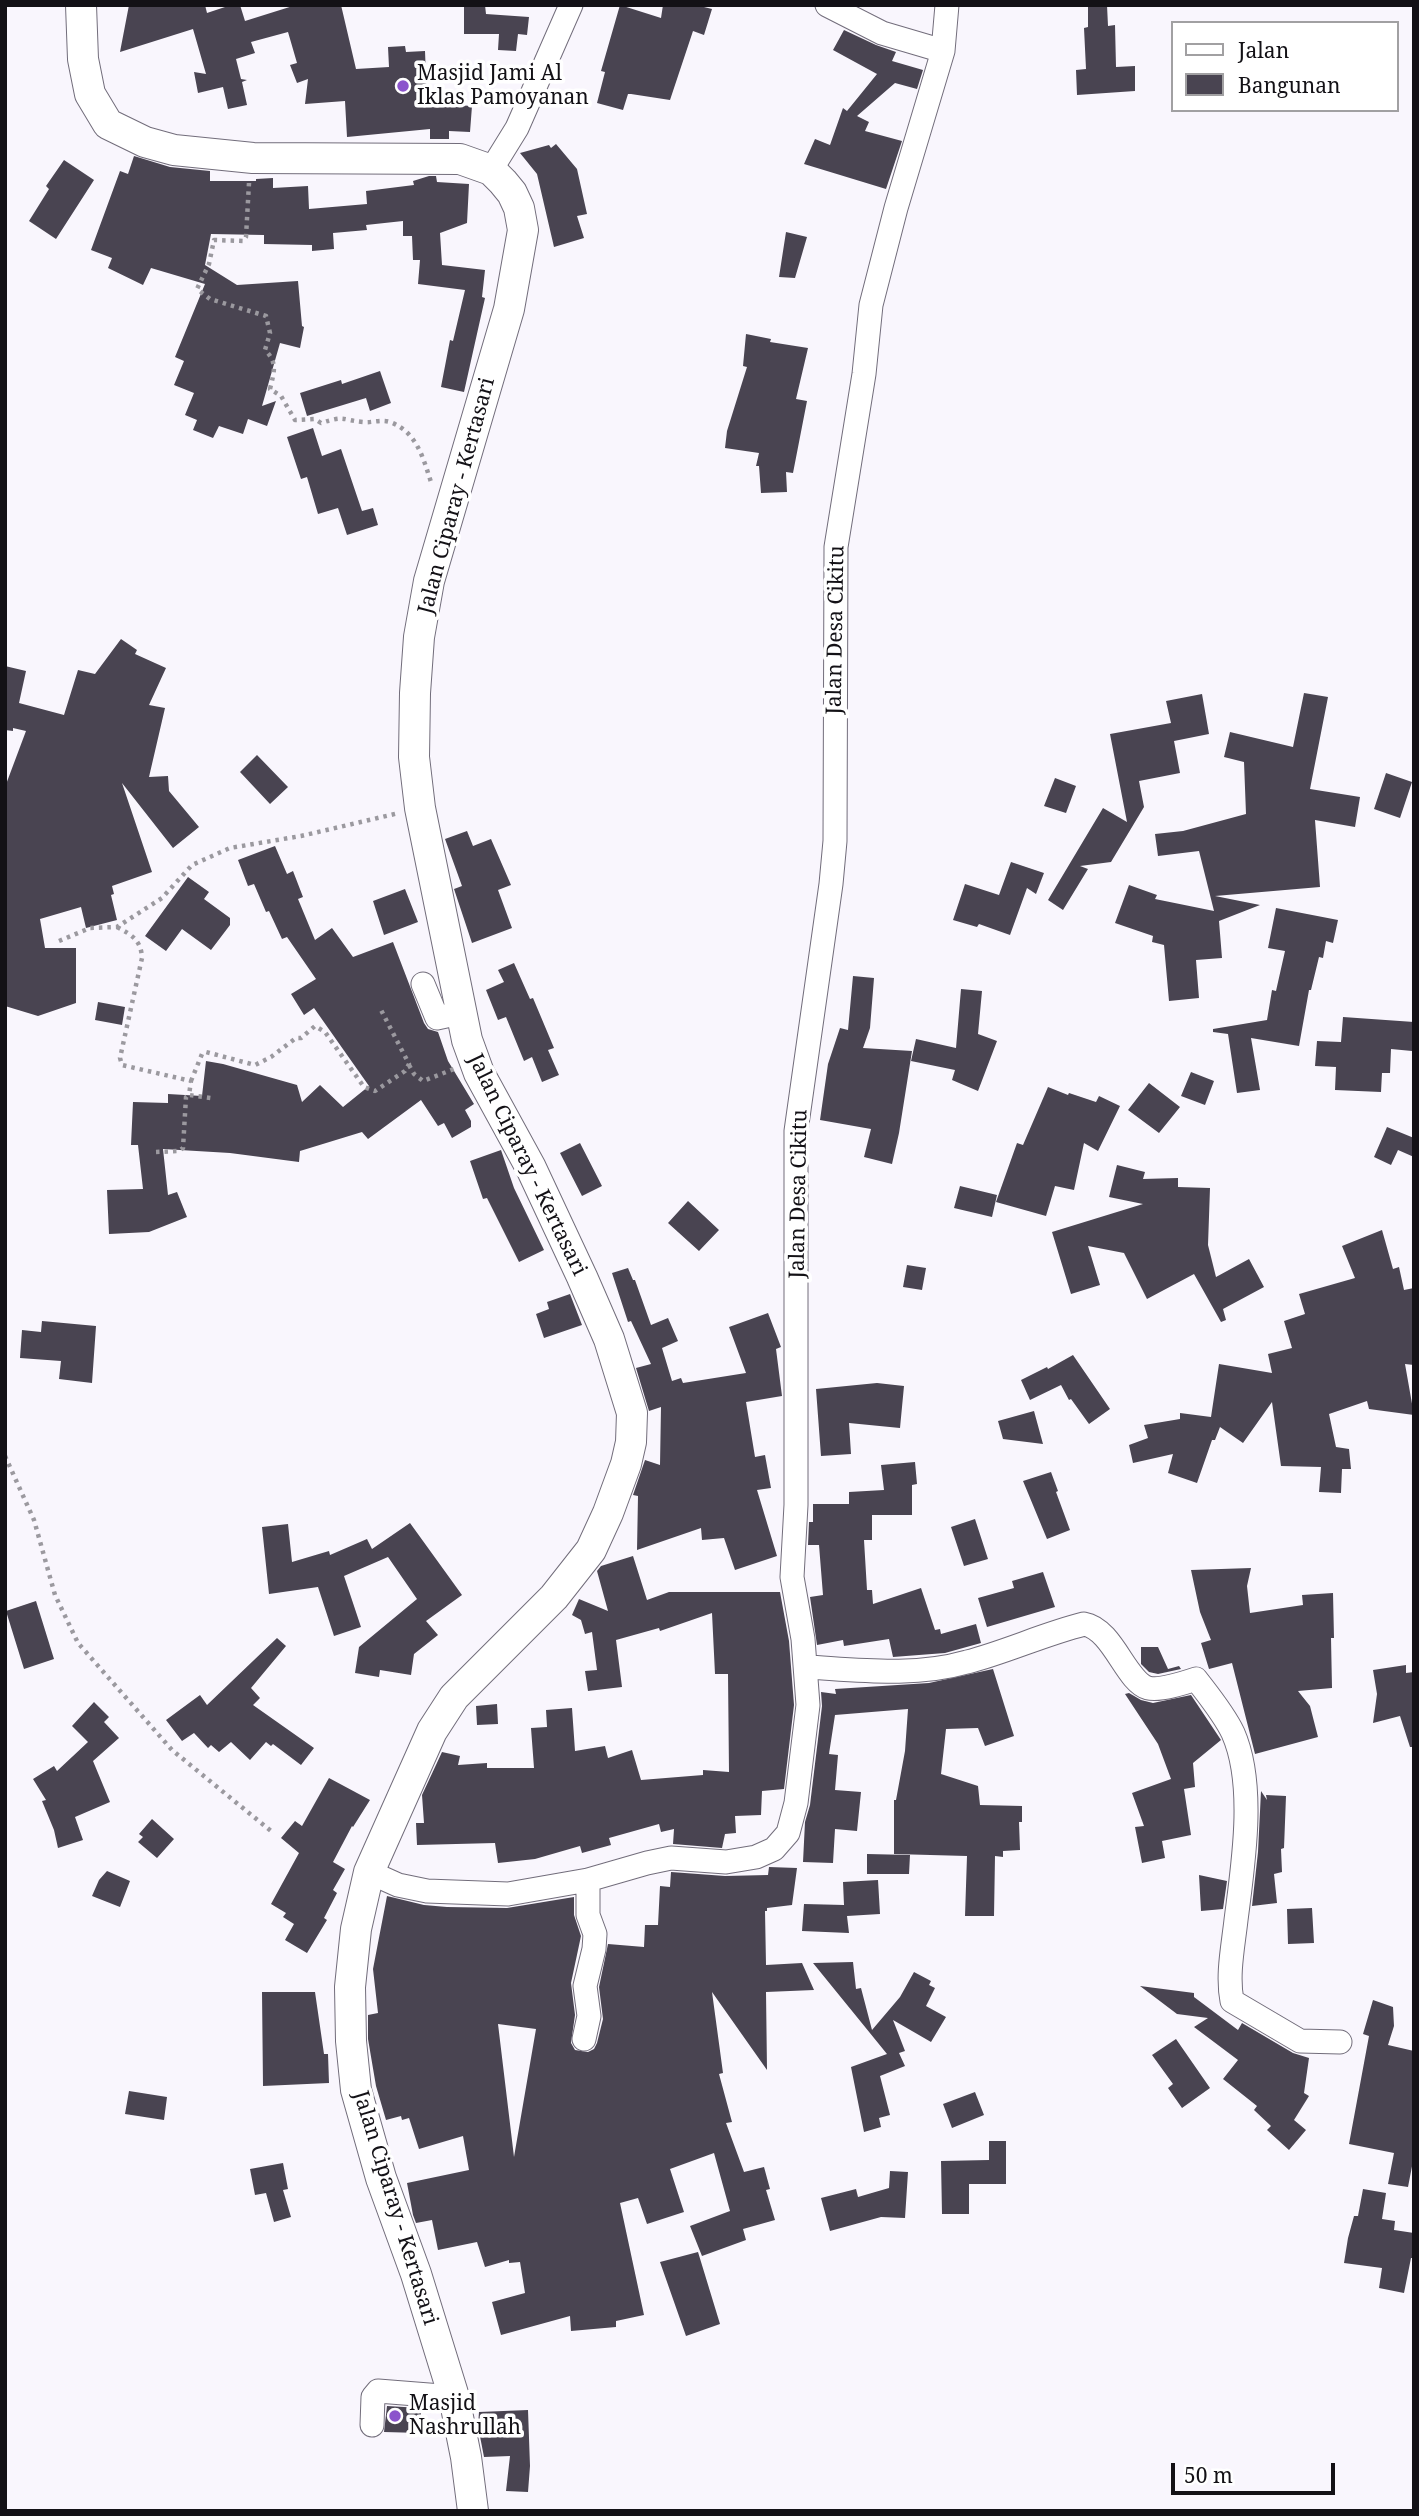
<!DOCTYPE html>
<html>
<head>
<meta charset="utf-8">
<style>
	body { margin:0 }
	#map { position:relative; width:1419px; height:2516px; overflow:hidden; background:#f9f6fd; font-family:"Noto Serif",serif }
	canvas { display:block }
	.frame { position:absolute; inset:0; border:7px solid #131116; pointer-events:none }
	.legend { position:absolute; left:1171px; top:21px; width:228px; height:91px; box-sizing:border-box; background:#fff; border:2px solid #a1a0a2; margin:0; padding:9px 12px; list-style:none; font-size:21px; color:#131116 }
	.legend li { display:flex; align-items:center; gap:14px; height:35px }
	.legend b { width:35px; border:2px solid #a1a0a2 }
	.scale { position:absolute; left:1171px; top:2463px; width:164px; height:32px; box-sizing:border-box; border:4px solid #131116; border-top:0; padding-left:9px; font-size:21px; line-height:24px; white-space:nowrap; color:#131116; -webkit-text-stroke:5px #fff; paint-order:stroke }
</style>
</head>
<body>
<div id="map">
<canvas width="1419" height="2516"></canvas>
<div class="frame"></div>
<ul class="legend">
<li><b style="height:9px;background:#fff"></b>Jalan</li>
<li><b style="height:19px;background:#494451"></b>Bangunan</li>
</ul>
<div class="scale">50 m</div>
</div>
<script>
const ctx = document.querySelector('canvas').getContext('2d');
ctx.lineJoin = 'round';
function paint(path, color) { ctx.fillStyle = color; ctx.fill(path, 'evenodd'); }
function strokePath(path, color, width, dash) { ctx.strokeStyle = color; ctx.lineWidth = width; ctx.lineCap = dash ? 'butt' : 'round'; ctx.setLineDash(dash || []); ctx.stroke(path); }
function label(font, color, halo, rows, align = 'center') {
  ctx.font = font + ' "Noto Serif",serif'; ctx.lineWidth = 7; ctx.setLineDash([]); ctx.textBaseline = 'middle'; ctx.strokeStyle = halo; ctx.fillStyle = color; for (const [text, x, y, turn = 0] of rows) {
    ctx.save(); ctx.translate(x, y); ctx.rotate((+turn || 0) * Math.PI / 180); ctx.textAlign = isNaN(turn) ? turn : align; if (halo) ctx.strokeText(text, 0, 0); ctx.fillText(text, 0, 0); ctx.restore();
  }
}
const building = new Path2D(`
	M129,5H205L207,13L231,5H240L245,21L296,5H341L356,69L389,67L388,47L405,46L406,52L425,51L427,103L472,106L470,132L449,131V139H430V129L347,137L345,101L305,104L308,79L297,83L290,65L297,63L288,32L251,42L255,53L236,59L241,79L247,80L242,82L247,105L228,109L223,87L198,93L194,72L206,74L193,29L120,52Z
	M464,5H485L486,14L529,17L527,35L518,34L516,51L498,50L499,34H464Z
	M620,5L661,18L663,5H696L712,9L704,35L693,31L670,100L631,94H628L623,110L597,103L605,72L601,71Z
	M1088,5H1107L1108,26L1115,25L1116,67L1135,66V91L1077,95L1076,70L1086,69L1084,28L1088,27Z
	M844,30L876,45L896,52L892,61L923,70L917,89L895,83L857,116L869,122L865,131L902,141L886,189L804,164L815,139L830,145L843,108L847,111L877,74L833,50Z
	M556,144L577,169L587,214L577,216L584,238L554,247L537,174L520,153L549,145L551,148Z
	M134,156L170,167L210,171V181H256V179L273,178V188L308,186L309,209L367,204L366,191L414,185L413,181L429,176H436L437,182L469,184L467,223L440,233L442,265L485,270L482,297L485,298L464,392L441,387L450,340L453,341L465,290L418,284L420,260H413L412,236H403V221L366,225L367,230L333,233L334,249L312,251V245L264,244V235L211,234L205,265L237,285L298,281L302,326L304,327L300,348L280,343L262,406L276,401L267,426L248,419L243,434L219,426L213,438L193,430L197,420L185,415L194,393L174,385L184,361L175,357L205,284L151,268L143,285L108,268L112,258L91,250L120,171L128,174Z
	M64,160L94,180L56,239L29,221L49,189L46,186Z
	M786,232L807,237L795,278L779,277Z
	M746,334L771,339L770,342L808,348L796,399L807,401L793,473L786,472L787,492L761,493L759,466H756L759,453L725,448L727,431L747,367L743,366Z
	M380,371L391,403L370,411L366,398L307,416L300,393L341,380L342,384Z
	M313,428L322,456L341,449L362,511L373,508L378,525L347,535L338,508L318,514L307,477L301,479L287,437Z
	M121,639L137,650L135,654L166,668L149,705L165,708L149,777L168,776L169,791L199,827L173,848L122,783L152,872L112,886L114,894L111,895L117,920L86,928L81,907L40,919L45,948H76V1003L38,1016L5,1006V787L26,731L13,728V731L5,730V666L26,671L19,703L64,715L78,670L95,674Z
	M1304,693L1328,697L1310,789L1360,797L1355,827L1315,820L1320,887L1215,896L1260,905L1219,921L1222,958L1196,960L1199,998L1169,1001L1164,945L1152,942L1153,936L1115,923L1129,885L1157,895L1155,899L1214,911L1199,851L1158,856L1155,834L1183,831L1246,814L1244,762L1224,757L1230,732L1293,747Z
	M1202,694L1209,734L1174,741L1180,773L1139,781L1144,807L1111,862L1080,866L1088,869L1063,910L1048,900L1103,808L1127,822L1110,734L1171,723L1166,701Z
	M257,755L288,787L270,804L240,772Z
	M1386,773L1412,782L1400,818L1374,809Z
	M1055,778L1076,786L1066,813L1044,806Z
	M467,831L473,846L491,839L511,885L498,890L512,928L472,943L454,889L462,886L445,839Z
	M275,846L287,874L293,871L303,897L298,899L315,940L332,928L353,957L393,942L424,1023L428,1029L438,1032L448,1061L474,1104L465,1110L471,1121V1127L452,1138L444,1123L438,1126L421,1100L368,1139L362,1132L300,1151L299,1162L230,1153L163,1149L168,1195L177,1192L187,1217L149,1232L109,1234L107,1190L143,1189L138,1145H131L133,1102L168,1103V1094L202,1096L206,1061L223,1064L297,1085L302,1102L320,1085L343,1107L369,1086L314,1008L304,1015L291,994L316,979L287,937L282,939L269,911L266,912L254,884L248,886L238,860Z
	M1011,862L1044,873L1036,894L1027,888L1010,935L979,924L977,927L953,920L965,884L999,895Z
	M188,877L209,892L204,899L230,918V925L211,950L182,929L166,951L145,936Z
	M405,889L418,922L384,935L373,901Z
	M1276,908L1338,920L1333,943L1326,941L1323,958L1319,957L1311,990H1309L1299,1046L1251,1038L1260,1090L1237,1093L1228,1034L1213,1032V1029L1267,1020L1272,990L1276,991L1285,951L1268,948Z
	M514,963L530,999L533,998L554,1048L548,1050L559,1075L542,1082L532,1057L524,1061L506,1017L498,1020L486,990L504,982L498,970Z
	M853,976L874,978L870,1028L863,1048L912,1051L899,1133L892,1164L864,1157L871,1129L820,1120L828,1064L840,1028L848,1030Z
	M961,989L982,991L978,1034L997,1041L978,1091L952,1080L955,1070L911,1061L916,1039L956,1048Z
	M98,1002L125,1007L122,1025L95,1020Z
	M1343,1017L1414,1022L1412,1051L1391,1049L1390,1073H1382L1381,1092L1335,1090L1336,1067L1315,1066L1317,1041L1341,1042Z
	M1191,1072L1214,1081L1205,1105L1181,1096Z
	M1149,1083L1180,1107L1159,1133L1128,1110Z
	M1048,1087L1068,1095L1069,1093L1096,1102L1099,1096L1120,1106L1098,1151L1084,1143L1074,1190L1055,1186L1046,1216L996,1202L1017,1143L1023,1145Z
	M1387,1127L1414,1138V1157L1398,1150L1391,1165L1374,1157Z
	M580,1143L602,1186L582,1196L560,1153Z
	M501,1150L514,1188L544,1250L519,1262L487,1198L483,1199L470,1161Z
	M1117,1165L1145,1172L1143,1179L1178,1178V1187L1210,1188L1208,1245L1216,1277L1249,1259L1264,1287L1223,1309L1226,1320L1221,1322L1194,1274L1147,1299L1124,1253L1088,1246L1100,1285L1071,1294L1052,1232L1143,1204L1109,1197Z
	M960,1186L997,1195L992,1217L954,1208Z
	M688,1201L719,1230L699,1251L668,1223Z
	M1382,1230L1393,1269L1399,1267L1404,1290L1414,1288V1365L1405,1364L1414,1415L1369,1409L1367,1401L1329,1414L1336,1447L1349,1449L1351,1469H1342L1341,1493L1319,1492L1321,1467L1281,1466L1272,1402L1243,1443L1220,1427L1215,1440H1212L1197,1483L1168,1473L1173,1454L1133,1463L1129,1445L1148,1438L1144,1425L1180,1419V1413L1211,1417L1219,1364L1272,1373L1268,1354L1292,1348L1284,1321L1305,1314L1299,1294L1355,1278L1342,1246Z
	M907,1265L926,1268L922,1290L903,1287Z
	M628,1268L633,1280H635L651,1325L668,1318L678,1341L662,1348L672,1381L681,1378L683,1383L746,1373L729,1327L768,1313L781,1347L776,1349L782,1396L746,1402L755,1457L765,1455L771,1488L757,1490L777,1556L735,1570L724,1538L702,1540L701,1528L637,1550L638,1496L633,1495L645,1460L660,1465L661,1407L649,1411L636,1368L651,1364L631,1321L628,1322L612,1273Z
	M570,1294L582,1325L544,1338L536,1314L549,1309L547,1302Z
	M42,1321L96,1326L92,1383L59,1379L61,1361L20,1358L22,1330L41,1332Z
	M1073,1355L1110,1409L1089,1424L1071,1399L1069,1400L1061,1385L1030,1400L1021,1380L1047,1367L1048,1369Z
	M877,1383L904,1386L900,1428L849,1423L851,1454L821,1456L816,1389Z
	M1034,1411L1043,1444L1003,1439L998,1421Z
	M915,1462L917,1484L912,1485V1515H872V1540H864L867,1590H872L873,1604L921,1588L935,1630L940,1629L941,1634L976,1624L981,1643L945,1653L893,1657L889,1639L844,1646L843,1640L817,1645L810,1597L823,1595L819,1545H808L809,1522H813V1504H849V1492L884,1490L881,1465Z
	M1051,1472L1058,1491L1056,1492L1070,1530L1047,1539L1023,1481Z
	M975,1519L988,1559L964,1566L951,1527Z
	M410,1523L462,1595L426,1621L438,1635L414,1654L411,1675L380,1670L379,1677L355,1673L359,1647L417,1599L388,1557L344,1576L361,1627L334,1636L318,1587L269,1594L262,1527L288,1524L292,1562L329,1551L330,1555L367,1539L372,1549Z
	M633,1556L647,1600L669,1592H780L789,1641L794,1705L784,1789L762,1791L761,1815L735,1816L736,1833L725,1834L722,1848L673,1844L674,1829L661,1832L659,1824L609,1838L611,1845L582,1853L580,1846L535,1859L498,1863L495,1843L417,1845L416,1823H424L422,1795L442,1752L460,1756L458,1765L487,1763V1768H534L531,1728L547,1727L546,1710L572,1708L575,1751L605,1746L608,1758L632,1750L641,1780L703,1775V1770L729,1772L728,1674H715L712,1613L660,1631L659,1628L616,1640L622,1687L588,1691L585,1671L597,1670L592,1632L585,1634L581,1620L572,1615L579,1599L608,1611L597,1571L601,1566Z
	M1251,1568L1247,1586L1250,1613L1303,1605L1302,1595L1333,1593L1334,1638H1331L1332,1688L1298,1691L1310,1706L1318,1737L1255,1754L1232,1663L1209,1669L1201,1643L1211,1640L1200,1612L1191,1570Z
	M1043,1572L1055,1607L987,1627L978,1598L1014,1588L1012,1581Z
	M36,1601L54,1659L24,1669L6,1611Z
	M277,1638L286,1646L251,1688L260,1698L253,1705L314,1748L301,1765L273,1744L271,1746L266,1742L250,1760L231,1742L219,1752L211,1745L208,1748L194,1733L182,1741L166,1720L200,1695L207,1705Z
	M1141,1647H1158L1168,1669L1179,1666L1181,1669L1158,1674L1149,1672L1141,1664Z
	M1406,1665V1673L1414,1672V1747H1410L1400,1716L1373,1723L1377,1694L1373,1670Z
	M993,1669L1014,1736L985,1746L978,1728L946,1729L941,1774L978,1786L980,1805L1022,1806V1822H1019L1020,1850L1003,1851V1857L995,1856L994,1916H965L967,1856L894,1854V1800H896L905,1751L908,1709L835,1715L829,1754L838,1755L835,1790L861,1792L857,1831L835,1829L833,1863L803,1862L805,1822L810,1805L822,1706L821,1692L836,1694L835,1689L929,1683Z
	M1129,1693L1141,1700L1153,1703L1191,1695L1221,1740L1193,1763L1195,1787L1184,1789L1191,1835L1162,1841L1165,1858L1142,1863L1135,1827L1144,1826L1132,1793L1171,1779L1158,1744L1125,1694Z
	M94,1702L109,1717L104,1722L119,1738L93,1761L110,1802L75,1817L83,1840L58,1848L54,1830L42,1801L46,1800L33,1779L54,1766L57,1771L88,1742L72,1726Z
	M497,1704L498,1724L477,1725L476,1706Z
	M329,1778L370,1800L353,1827L352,1826L333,1862L345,1869L333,1890L337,1893L324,1918L327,1920L307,1953L285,1940L294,1924L283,1917L286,1913L271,1904L299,1853L281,1838L295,1821L302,1826Z
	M1261,1791L1267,1800L1266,1795L1286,1796L1284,1848L1281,1849L1282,1872L1274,1874L1277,1903L1252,1906L1258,1852Z
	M152,1819L174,1839L157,1858L138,1842L143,1837L139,1834Z
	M867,1854L910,1855L909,1874H867Z
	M769,1867L797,1868L792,1905L767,1908V1911H765L766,1965L802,1963L814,1990L766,1992L767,2070L712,1992L723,2073L719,2074L732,2122L726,2123L744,2172L764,2167L770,2189L766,2190L775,2220L743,2229L746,2240L702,2256L690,2226L730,2211L714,2153L670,2169L684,2212L647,2224L638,2198L620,2203L644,2315L616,2321V2327L571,2331L570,2316L501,2335L492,2302L525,2293L520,2262L509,2263V2260L485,2267L477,2242L438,2250L432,2220L416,2223L413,2215L407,2183L469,2170L463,2136L419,2149L409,2118L402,2120L401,2116L386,2120L376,2086L368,2039V2015L378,2013L373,1969L387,1896L424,1905L447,1907L507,1908L574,1897V1915L581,1936L571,1983L575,2015L571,2043L575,2050L588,2052L594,2049L597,2043L603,2019L599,1987L608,1944L644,1947L645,1925H658L660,1886L670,1887L671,1872L725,1876L768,1875ZM498,2024L536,2029L514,2157Z
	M107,1871L130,1881L120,1907L92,1896L99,1880Z
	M1199,1875L1227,1881L1223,1909L1201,1911Z
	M878,1880L880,1914L847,1916L849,1933L802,1931L804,1904L844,1905L843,1882Z
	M1312,1908L1314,1943L1288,1944L1287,1909Z
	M853,1962L856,1989L861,1988L872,2030L900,1997L914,1972L931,1981L929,1985L935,1988L926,2006L946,2017L931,2042L893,2020L905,2051L899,2053L905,2066L880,2076L890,2115L879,2118L881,2127L864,2132L851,2067L887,2054L813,1963Z
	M1140,1986L1194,1993V1997L1238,2030L1242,2023L1293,2053L1309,2058L1304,2093L1309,2096L1294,2120L1306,2130L1289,2150L1267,2130L1271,2126L1254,2110L1257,2106L1223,2079L1238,2060L1194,2027L1208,2018L1177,2014Z
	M262,1992H315L324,2054H328L329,2083L263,2086Z
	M1373,2000L1393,2007L1394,2026L1388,2045L1414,2051V2156L1408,2187L1388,2184L1394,2153L1349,2144L1369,2036L1363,2034Z
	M1176,2039L1210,2088L1182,2108L1168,2088L1173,2084L1152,2055Z
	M129,2091L167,2097L164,2120L125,2114Z
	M975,2092L984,2115L952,2128L943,2104Z
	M989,2141H1006V2184H969V2214H942L941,2161L989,2160Z
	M283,2163L288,2189L283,2190L291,2217L274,2222L266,2193L255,2195L250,2169Z
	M890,2171L908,2172L905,2218L881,2217L830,2231L821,2198L856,2189L858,2197L889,2188Z
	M1363,2189L1386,2193L1382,2219L1395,2221L1394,2230L1414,2233V2258H1411L1404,2293L1379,2288L1382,2268L1344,2263L1348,2238L1354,2216H1358Z
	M698,2252L720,2324L686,2336L660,2262Z
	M387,2406L421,2408V2433L384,2432Z
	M528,2410L530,2466L528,2492L506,2491L510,2456L484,2457L478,2426L479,2412Z`);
const path = new Path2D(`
	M249,183L246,237L243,241L214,240L209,264L197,289L210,299L266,316L270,333L265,350C278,363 274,372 270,389L281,396L295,420L315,419L321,423C346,415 341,420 363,422C372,423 381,419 390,422C417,432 423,458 431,482
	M117,927C132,935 141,940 142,958L120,1058L122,1065L191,1081L189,1095L211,1098
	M59,941L90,928L117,927L162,898L192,865L230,848L301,836L399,813
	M409,1065L414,1074L423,1081L454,1069
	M191,1081L202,1054L206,1052L255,1065L271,1057L296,1038H301L315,1026L325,1032L364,1087L375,1091L405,1071L409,1064L380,1008
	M156,1152L179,1151L183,1148L186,1097L189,1095
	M5,1456L34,1520L55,1595L78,1643L172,1750L271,1831`);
const minor = new Path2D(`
	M827,5L882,33L943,51
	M491,170L517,128L571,5
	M423,984L437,1018L460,1013
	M807,1667C859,1670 915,1677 967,1662C1006,1652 1044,1634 1084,1624C1113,1629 1126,1682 1148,1688C1160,1691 1184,1683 1196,1679C1209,1696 1224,1714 1233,1733C1256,1785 1243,1865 1236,1920C1233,1947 1227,1975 1232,2001L1300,2041L1340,2042
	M369,1872L398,1885L427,1891L508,1894L588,1880L647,1863L671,1858L726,1862L756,1857L774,1849L788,1833L796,1803L808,1705L803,1639L792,1577L796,1505V1131L831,884L835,841L836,547L864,374L871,305L896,208L943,51L947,5
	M584,2039L589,2016L585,1986L594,1949L595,1934L588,1915V1880
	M372,2425L373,2397L378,2391L454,2397`);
const major = new Path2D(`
	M81,5L83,59L90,94L108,124L145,142L174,150L253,158L460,159L491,170L503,182L512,193L519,208L523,230L509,309L429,581L419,637L415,693L414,757L420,808L467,1040L479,1073L531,1168L582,1277L609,1339L632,1413L631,1442L626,1464L608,1513L591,1550L554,1597L454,1697L432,1731L369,1872L356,1929L350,1987L351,2041L356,2090L381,2178L416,2274L454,2397L466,2457L473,2511`);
const markers = [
	[403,86,7,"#8b54cc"],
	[395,2416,7,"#8b54cc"]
];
const poiNames = [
	["Masjid Jami Al",417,74],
	["Iklas Pamoyanan",417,98],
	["Masjid",409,2404],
	["Nashrullah",409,2428]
];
const streetNames = [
	["Jalan Ciparay - Kertasari",457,496,-75],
	["Jalan Desa Cikitu",836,630,-89],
	["Jalan Ciparay - Kertasari",527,1165,64],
	["Jalan Desa Cikitu",799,1194,-89],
	["Jalan Ciparay - Kertasari",395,2208,73]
];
paint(building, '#494451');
strokePath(minor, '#726d7b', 25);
strokePath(major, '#726d7b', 32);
strokePath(path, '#9b999f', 4.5, [3.5, 5]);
strokePath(minor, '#fff', 23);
strokePath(major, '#fff', 30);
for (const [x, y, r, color] of markers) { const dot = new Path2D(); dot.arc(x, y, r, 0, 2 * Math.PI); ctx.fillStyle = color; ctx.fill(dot); strokePath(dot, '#fff', 2.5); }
label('21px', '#131116', '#fff', poiNames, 'left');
label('21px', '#131116', '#fff', streetNames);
</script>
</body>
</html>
